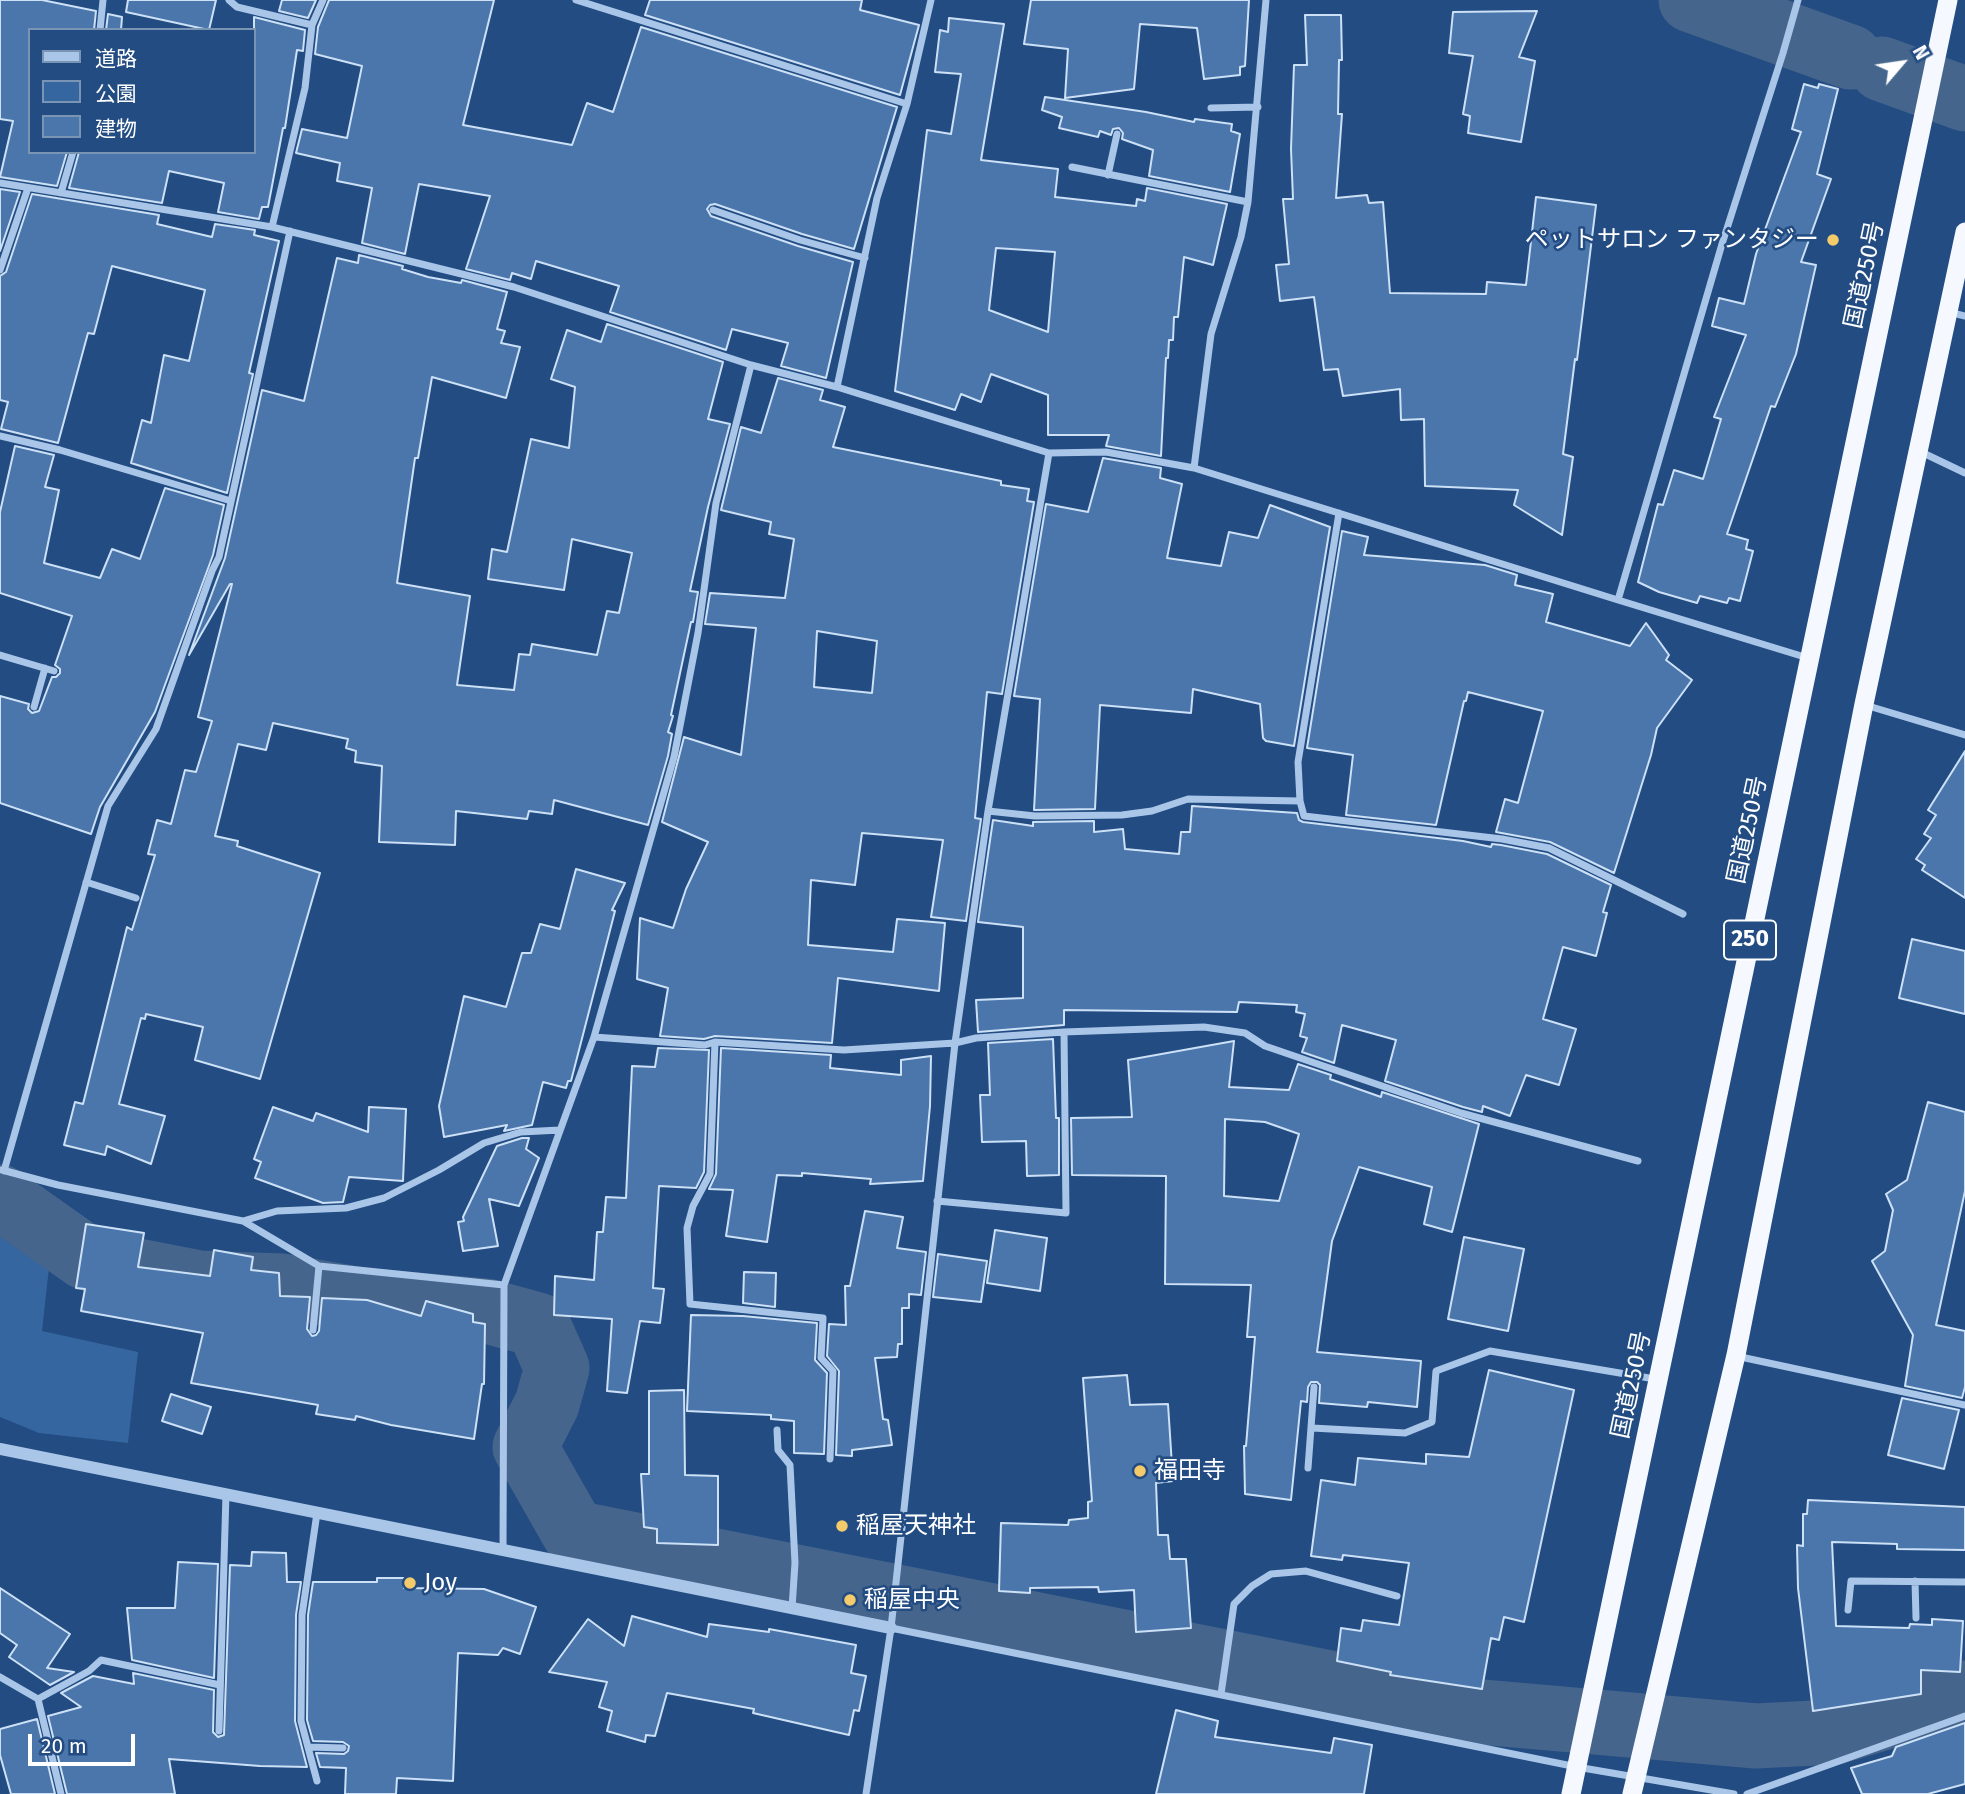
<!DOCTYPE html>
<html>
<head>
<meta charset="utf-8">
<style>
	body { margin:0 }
	#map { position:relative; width:1965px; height:1794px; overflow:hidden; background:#224c82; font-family:"Fira Sans","Noto Sans JP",sans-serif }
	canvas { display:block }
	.legend { position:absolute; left:28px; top:28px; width:228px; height:126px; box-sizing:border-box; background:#224c82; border:2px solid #7a94b4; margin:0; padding:9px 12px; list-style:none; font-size:21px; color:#fff }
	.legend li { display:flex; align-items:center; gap:14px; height:35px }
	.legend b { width:35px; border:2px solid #7a94b4 }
	.north { position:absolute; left:1867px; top:28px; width:70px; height:70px; -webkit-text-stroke:5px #224c82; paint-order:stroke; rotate:61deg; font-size:19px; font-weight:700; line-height:28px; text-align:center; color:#fff }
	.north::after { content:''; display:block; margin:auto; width:24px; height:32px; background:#fff; clip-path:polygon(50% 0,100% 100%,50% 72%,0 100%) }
	.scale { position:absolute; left:28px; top:1734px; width:107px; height:32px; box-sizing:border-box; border:4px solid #fff; border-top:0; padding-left:9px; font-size:21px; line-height:24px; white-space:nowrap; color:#fff; -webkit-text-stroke:5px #224c82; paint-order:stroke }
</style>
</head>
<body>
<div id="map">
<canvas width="1965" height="1794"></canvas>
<ul class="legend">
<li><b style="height:9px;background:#a9c6e8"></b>道路</li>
<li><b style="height:19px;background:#3666a0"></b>公園</li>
<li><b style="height:19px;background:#4b76ab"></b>建物</li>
</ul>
<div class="north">N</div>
<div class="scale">20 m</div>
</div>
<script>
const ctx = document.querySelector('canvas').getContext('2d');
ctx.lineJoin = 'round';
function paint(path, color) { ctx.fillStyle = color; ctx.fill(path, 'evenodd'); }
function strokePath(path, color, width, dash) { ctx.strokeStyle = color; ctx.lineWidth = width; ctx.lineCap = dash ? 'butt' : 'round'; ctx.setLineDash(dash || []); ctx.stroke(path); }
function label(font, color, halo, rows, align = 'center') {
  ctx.font = font + ' "Fira Sans","Noto Sans JP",sans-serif'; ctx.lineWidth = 5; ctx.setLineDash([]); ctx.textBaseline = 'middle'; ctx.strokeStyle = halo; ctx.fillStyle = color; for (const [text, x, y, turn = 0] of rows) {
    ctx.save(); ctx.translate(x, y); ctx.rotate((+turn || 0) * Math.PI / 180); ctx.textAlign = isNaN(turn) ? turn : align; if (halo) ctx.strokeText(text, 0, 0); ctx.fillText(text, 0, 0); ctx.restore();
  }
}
const green = new Path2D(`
	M7,1213L53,1231L42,1331L138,1352L128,1443L39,1433L0,1417V1220Z`);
const river = new Path2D(`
	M1691,0L1850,57
	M1882,69L1965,99
	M0,1197L85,1257L122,1268L199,1283L282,1286L362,1300L487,1311L538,1325L557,1368L547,1404L525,1447L574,1533L1470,1711L1756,1736L1835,1732L1965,1693`);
const building = new Path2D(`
	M0,0H42L96,11L94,30H30V152H67L57,186L0,177L13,121L0,119Z
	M128,0H216L209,30L126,12Z
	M282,0H316L308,18L279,11Z
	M329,0H494L463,125L572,145L587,103L613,112L641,27L897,107L854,249L802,234L715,204L710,205L707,209L711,216L798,246L853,262L826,378L781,366L788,343L732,329L726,350L610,312L619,286L536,261L531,279L512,273L510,280L466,269L490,196L419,184L405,254L362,243L372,188L337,181L340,163L296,153L302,129L347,138L362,66L315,54L318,27Z
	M650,0H862L860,10L919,25L900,95L645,15Z
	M1031,0H1249L1245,66L1240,67V75L1204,79L1197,28L1140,24L1134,89L1065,98L1068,49L1024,44Z
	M1537,11L1519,57L1535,61L1521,142L1468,133L1470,116L1463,114L1473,56L1449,53L1453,12Z
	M108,14L122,17L121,30H106Z
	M1305,15H1341L1342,60H1339L1338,114H1342L1336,198L1367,195L1369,203L1383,202L1390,293L1486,294L1487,282L1526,285L1536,197L1596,205L1577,360L1575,359L1563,454L1573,457L1562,535L1514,505L1518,490L1425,486L1424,419L1401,420L1400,389L1343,396L1338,369L1324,370L1314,297L1280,301L1276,265L1289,264L1283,199H1293L1291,149L1294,65H1307Z
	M254,17L305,30L303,51L297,50L285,128H283L268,207H262L259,219L218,212L224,183L169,171L162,203L69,188L79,152H254Z
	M949,18L1004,24L981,160L1058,169L1055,197L1136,206L1137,199L1145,201L1147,188L1227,204L1213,265L1184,257L1178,317H1174L1173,340H1169L1168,358H1166L1161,456L1106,446L1109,435H1048V395L991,374L981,402L961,394L955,410L895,391L927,130L951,134L961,74L935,72L940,30L948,32ZM996,248L1055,252L1048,332L989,310Z
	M1804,84L1818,88L1819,84L1838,89L1817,174L1831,179L1801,262L1816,265L1796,354L1775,407L1771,406L1727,534L1748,540L1746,549L1753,551L1740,601L1729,598L1727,603L1700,596L1697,603L1659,592L1638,582L1658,504L1663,505L1674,470L1703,479L1721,419L1714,417L1746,335L1712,326L1719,298L1744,304L1756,254L1801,132L1792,129Z
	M1045,97L1146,112L1194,122L1195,119L1232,124L1231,131L1240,134L1230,192L1149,176L1153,150L1122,139L1123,133L1119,128L1113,129L1111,135L1100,131L1098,137L1059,128L1062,117L1042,110Z
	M0,189L20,192L0,251Z
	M32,194L159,215L157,224L212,237L215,224L255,230L254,235L279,241L249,373L253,374L227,493L131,463L142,420L151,423L164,355L189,361L205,290L112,266L94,334L88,333L58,443L1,429L8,402L0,400V276L6,272Z
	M359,255L403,266L402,269L428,277L461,283L462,280L507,292L497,329L505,331L501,343L520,347L506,398L432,377L418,458H415L397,583L470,596L457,685L514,690L519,654L530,655L532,644L597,655L607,611L619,613L632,553L572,539L564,590L488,579L492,549L507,552L531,439L569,448L575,387L551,379L567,330L601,342L607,324L723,362L708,419L730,424L708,507L690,591L698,592L693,622H691L671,715L673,716L668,732L672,734L668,756L648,825L554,800L552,814L529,811L527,819L456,811L455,845L379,842L382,766L355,762L356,751L346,748L348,739L273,723L266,750L238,744L215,836L238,841L237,846L320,873L260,1079L195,1060L203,1027L146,1014L145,1019L141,1018L119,1104L165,1116L151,1164L107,1146L105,1155L64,1145L75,1102L83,1104L127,927L132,930L155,855L148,854L157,820L171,824L185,770L196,772L212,721L198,717L232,584H230L189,655L225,558L262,390L304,401L337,258L358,263Z
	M778,378L823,390L820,400L845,407L833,447L1001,481V485L1029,489L1027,501L1034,502L1002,694L987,692L975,818L981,819L966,921L931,917L943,840L862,833L855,885L811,880L808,945L893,952L897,919L945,923L939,991L838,978L832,1043L715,1036L704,1039L660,1036L668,988L637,979L640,918L673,928L686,889L708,842L662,822L684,737L741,755L756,628L705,624L710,593L785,598L794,539L769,534L771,522L721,510L741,427L761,433ZM817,631L877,641L872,693L814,687Z
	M15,446L54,455L45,487L59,490L44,563L100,578L112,549L140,559L165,488L224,505L213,555L155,712L100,807L91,834L0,803V696L29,704L28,709L32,713L39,711L52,677H56L60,673V669L55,665L72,616L0,593V512Z
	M1103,458L1161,468L1160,478L1182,484L1167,558L1221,566L1229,532L1258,538L1270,505L1330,527L1294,746L1266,741L1263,738L1260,704L1193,689L1191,713L1100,705L1095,809L1034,810L1040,699L1014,696L1046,504L1088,512Z
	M1342,531L1368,537L1364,555L1485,565L1517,575L1515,585L1553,594L1546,622L1630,646L1646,623L1669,655L1666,660L1692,680L1657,728L1651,755L1614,873L1550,842L1496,832L1505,799L1518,803L1543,711L1468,692L1466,701H1464L1436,825L1346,815L1353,755L1307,748Z
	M1965,751V898L1922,870L1925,865L1916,859L1931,838L1924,834L1936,815L1928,810Z
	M1192,806L1297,813L1299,820L1303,822L1463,841L1491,847L1492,844L1501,845L1547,854L1611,885L1603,912L1607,913L1596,956L1563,947L1543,1019L1576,1029L1559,1085L1526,1075L1510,1116L1483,1106L1482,1112L1463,1107L1385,1081L1396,1040L1342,1025L1334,1063L1302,1052L1307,1038L1300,1036L1305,1014L1296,1012L1297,1005L1239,1002L1237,1012L1064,1010V1025L978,1032L976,1000L1023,998V927L978,922L993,820L1033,826V822L1094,821V832L1123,829L1125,849L1179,854L1181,832H1190Z
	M576,869L625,883L612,910L615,911L571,1081H568L566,1088L543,1082L532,1125L504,1131L507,1125L444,1137L439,1106L464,996L506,1007L522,953H531L540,924L560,929Z
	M1912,939L1965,951V1014L1899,998Z
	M1053,1039L1056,1118H1059V1175L1027,1176L1026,1141L982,1142L980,1095H990L988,1043Z
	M1234,1041L1229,1087L1289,1090L1298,1064L1331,1075L1330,1079L1381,1097L1382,1092L1479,1124L1452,1232L1424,1224L1432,1187L1359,1167L1332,1241L1317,1352L1421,1361L1417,1407L1368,1402L1367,1407L1319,1403L1320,1385L1317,1382H1311L1308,1387L1307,1402L1301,1401L1291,1500L1245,1494L1244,1446H1246L1255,1337H1247L1251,1285L1165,1284L1166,1176L1072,1175L1071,1118L1132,1117L1128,1060ZM1225,1119L1265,1122L1299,1134L1279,1201L1224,1196Z
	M658,1048L709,1050L704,1172L696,1188L659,1186L653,1288L664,1289L660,1323L640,1321L627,1393L607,1391L612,1319L554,1315L555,1276L594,1280L597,1232H603L606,1197L626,1198L632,1066L655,1067Z
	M721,1048L831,1055L830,1068L901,1075V1060L931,1056L930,1106L923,1181L870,1184L871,1179L802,1173V1176L777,1175L767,1242L726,1236L733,1190L709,1189L716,1174Z
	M1928,1102L1965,1112V1191L1936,1325L1965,1331V1387L1962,1398L1905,1386L1913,1335L1872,1261L1885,1251L1893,1210L1886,1194L1907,1180Z
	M273,1107L313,1121L316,1113L368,1132L369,1107L406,1109L403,1181L349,1177L343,1202L323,1203L255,1178L261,1162L254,1159Z
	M522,1138H529L526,1149L539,1158L519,1206L489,1199L498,1246L463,1251L458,1222L464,1221L463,1217L497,1146Z
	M865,1211L903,1217L897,1248L926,1252L921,1295L909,1294V1308H902V1344H898L897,1357L875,1358L883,1419L888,1420L892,1445L852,1450V1456L836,1455L839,1371L827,1356L829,1324L846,1325L845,1286H850Z
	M86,1224L144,1233L138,1267L210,1276L214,1250L253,1257L251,1270L279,1273L280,1296L310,1297L307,1329L312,1336L316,1335L319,1331L322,1298L367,1300L421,1316L426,1301L473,1314V1322L485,1324L484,1384H482L474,1439L391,1425L356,1416L355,1420L316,1414L318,1405L191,1383L203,1333L81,1311L85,1289L76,1288Z
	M995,1230L1047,1238L1040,1291L987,1283Z
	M1464,1237L1524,1249L1508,1331L1448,1319Z
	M938,1254L987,1261L981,1302L933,1297Z
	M744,1272L776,1273L775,1307L743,1303Z
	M691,1315L743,1316L817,1323L815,1360L827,1373L824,1454L794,1453V1421L771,1419V1415L687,1411Z
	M1489,1370L1574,1390L1524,1622L1504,1617L1499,1640L1491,1638L1482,1689L1390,1675L1391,1672L1337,1661L1341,1628L1361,1631L1363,1620L1399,1625L1409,1563L1343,1555L1342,1560L1311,1556L1321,1480L1355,1485L1358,1458L1426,1464V1454L1469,1457Z
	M1127,1375L1130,1405L1168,1404L1173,1481L1156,1483L1158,1535H1168L1170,1559H1186L1191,1628L1136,1632L1134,1590L1099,1592L1098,1587L1030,1588V1593L999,1591L1001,1523L1068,1525L1069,1520L1088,1518V1502L1092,1501L1083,1378Z
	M684,1390L685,1475L718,1476V1545L657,1543V1529L644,1527L641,1474H649V1391Z
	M171,1394L211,1407L202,1434L162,1421Z
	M1902,1398L1959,1410L1944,1469L1888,1455Z
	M1808,1500L1965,1507V1550L1897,1549V1544L1832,1542L1836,1626L1909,1628L1910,1624L1932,1625V1619L1963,1621L1960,1672L1921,1670V1694L1813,1711L1798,1588L1797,1545L1803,1546V1514H1807Z
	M252,1552L286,1553L287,1582H301L296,1615L295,1721L307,1767L260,1766L169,1759L175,1794H67L48,1716L81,1707L61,1693L93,1676L134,1684L133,1673L214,1690L213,1732L218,1737L224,1735L230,1565L251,1566Z
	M178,1562L218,1564L214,1678L132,1660L127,1608H175Z
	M377,1578H404V1588L484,1589L536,1607L520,1654L503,1648L498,1655L458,1653L453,1781L397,1778L396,1794H345L346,1768L320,1767L316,1753L344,1754L348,1751L349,1746L343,1742L313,1741L307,1720L308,1615L313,1582H377Z
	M0,1588L70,1634L47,1668L74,1672L50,1685L9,1657L17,1645L0,1633Z
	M632,1616L707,1637L709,1624L769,1632V1629L856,1645L851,1673L866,1676L859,1711L854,1710L849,1735L753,1713L754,1709L667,1693L655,1736L646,1735L645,1742L607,1731L612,1711L599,1707L607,1682L549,1672L588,1619L624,1646Z
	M1176,1710L1218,1721L1215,1737L1331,1753L1334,1738L1372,1745L1364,1794H1156Z
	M37,1719L55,1794H11L0,1755V1729Z
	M1965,1723V1784L1928,1794H1862L1851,1768L1892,1756L1896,1747Z`);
const minor = new Path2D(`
	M229,0L237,7L312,25
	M576,0L907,104
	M100,30L103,0
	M1211,108L1258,107
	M1072,167L1248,202
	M1108,175L1117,134
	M0,183L272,227L514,287L751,365L837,387L1049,453L1106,452L1194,468L1618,600L1722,244L1783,53L1798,0
	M61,193L73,152
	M713,210L800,240L865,258
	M272,227L305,88L312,25L323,0
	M0,270L28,188
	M1949,312L1965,316
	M837,387L877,198L907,104L931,0
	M0,436L60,450L231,501
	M1919,451L1965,473
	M1194,468L1211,334L1241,237L1248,202L1266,0
	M1339,513L1298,762L1300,801L1304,816L1502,839L1549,848L1683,914
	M1618,600L1808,658
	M0,655L54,671
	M1865,705L1965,735
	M34,707L45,668
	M988,811L1035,816L1122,815L1152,811L1188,799L1300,801
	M86,882L136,898
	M594,1037L705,1045L715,1042L844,1050L955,1043L976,1038L1064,1032L1204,1027L1245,1033L1265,1046L1461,1113L1638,1161
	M715,1042L710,1174L693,1206L687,1228L690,1304L823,1318L821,1358L833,1371L830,1459
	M2,1170L58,1185L243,1221L319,1266L504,1285
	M4,1171L108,806L156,729L212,571L219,557L290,231
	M937,1201L1066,1213L1064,1032
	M243,1221L277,1211L346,1208L384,1198L439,1170L484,1143L521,1132L560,1130
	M313,1330L319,1266
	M1736,1356L1965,1405
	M1312,1428L1405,1433L1432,1422L1436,1371L1490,1351L1655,1379
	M777,1430L778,1450L790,1465L795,1563L792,1608
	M1308,1468L1314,1387
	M503,1550L504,1285L594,1037L674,757L698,633L716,503L751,365
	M1915,1581L1916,1618
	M1848,1610L1851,1581L1965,1582
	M891,1628L1577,1767L1734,1794
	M0,1677L38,1699L89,1671L101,1660L220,1685
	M1221,1694L1234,1604L1252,1586L1271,1574L1306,1571L1397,1596
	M38,1699L61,1794
	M219,1731L226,1494
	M308,1747L343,1748
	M317,1781L301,1721L302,1615L317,1513
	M866,1794L891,1628L955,1043L988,811L1049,453
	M1747,1794L1965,1716`);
const tertiary = new Path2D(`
	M0,1449L891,1628`);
const trunk = new Path2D(`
	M1571,1794L1948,0
	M1632,1794L1736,1355L1864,704L1965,232`);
const markers = [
	[1833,240,7,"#f4cb6b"],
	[1140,1471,7,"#f4cb6b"],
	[842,1526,7,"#f4cb6b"],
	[410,1583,7,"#f4cb6b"],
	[850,1600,7,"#f4cb6b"]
];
const shields = [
	[1750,940,52]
];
const shieldNames = [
	["250",1750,940]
];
const poiNames = [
	["ペットサロン ファンタジー",1819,240,"right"],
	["福田寺",1154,1471],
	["稲屋天神社",856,1526],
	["Joy",424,1583],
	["稲屋中央",864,1600]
];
const streetNames = [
	["国道250号",1865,275,-78],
	["国道250号",1748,830,-78],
	["国道250号",1632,1385,-78]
];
paint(green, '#3666a0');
strokePath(river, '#46658c', 65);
paint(building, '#4b76ab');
strokePath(building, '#cce0f6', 2);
strokePath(minor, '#a9c6e8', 7);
strokePath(tertiary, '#a9c6e8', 12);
strokePath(trunk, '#f5f8fe', 19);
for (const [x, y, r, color] of markers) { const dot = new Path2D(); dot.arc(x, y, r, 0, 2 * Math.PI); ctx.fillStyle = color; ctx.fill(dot); strokePath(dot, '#224c82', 2.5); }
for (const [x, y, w] of shields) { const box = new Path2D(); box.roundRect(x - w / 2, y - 19.5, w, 39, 5); ctx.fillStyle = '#224c82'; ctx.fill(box); strokePath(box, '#fff', 2); }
label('bold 23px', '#fff', null, shieldNames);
label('24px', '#fff', '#224c82', poiNames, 'left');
label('24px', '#fff', '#224c82', streetNames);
</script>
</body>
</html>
